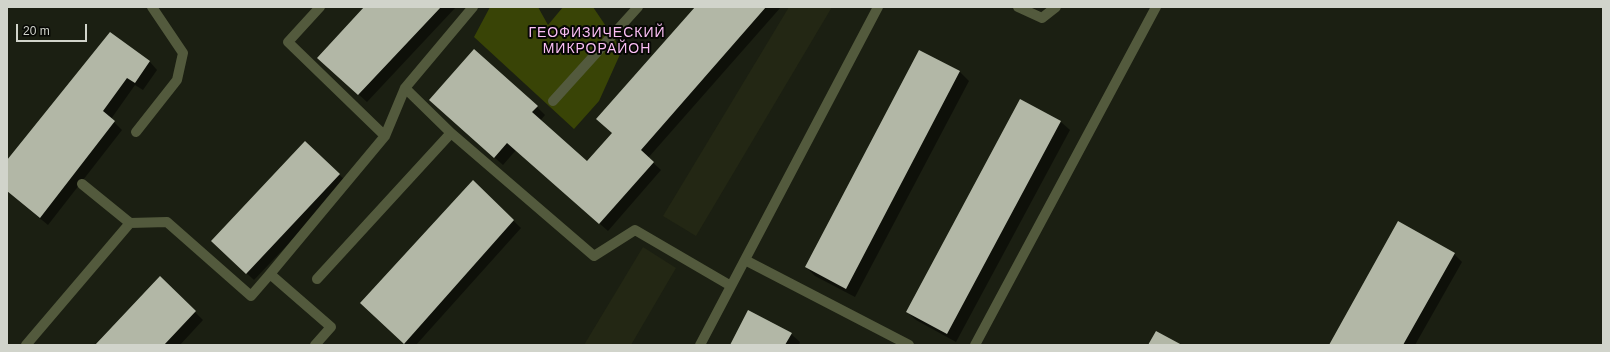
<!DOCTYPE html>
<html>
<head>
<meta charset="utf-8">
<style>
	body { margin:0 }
	#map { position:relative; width:1610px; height:352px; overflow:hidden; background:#1b1f12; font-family:Arial,sans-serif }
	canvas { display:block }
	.frame { position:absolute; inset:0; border:8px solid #d1d4cb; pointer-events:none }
	.scale { position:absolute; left:16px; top:24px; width:71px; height:18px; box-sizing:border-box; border:2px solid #d1d4cb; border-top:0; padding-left:5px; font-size:12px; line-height:14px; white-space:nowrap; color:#d1d4cb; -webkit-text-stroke:3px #070804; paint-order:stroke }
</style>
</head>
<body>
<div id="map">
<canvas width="1610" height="352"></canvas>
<div class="frame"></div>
<div class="scale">20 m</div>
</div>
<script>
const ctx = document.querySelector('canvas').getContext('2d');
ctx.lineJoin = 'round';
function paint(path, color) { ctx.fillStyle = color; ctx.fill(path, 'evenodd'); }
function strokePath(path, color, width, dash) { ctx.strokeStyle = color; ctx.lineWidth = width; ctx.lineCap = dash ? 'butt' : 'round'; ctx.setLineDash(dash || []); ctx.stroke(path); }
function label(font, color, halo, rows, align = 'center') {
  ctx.font = font + ' Arial,sans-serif'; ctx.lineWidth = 4; ctx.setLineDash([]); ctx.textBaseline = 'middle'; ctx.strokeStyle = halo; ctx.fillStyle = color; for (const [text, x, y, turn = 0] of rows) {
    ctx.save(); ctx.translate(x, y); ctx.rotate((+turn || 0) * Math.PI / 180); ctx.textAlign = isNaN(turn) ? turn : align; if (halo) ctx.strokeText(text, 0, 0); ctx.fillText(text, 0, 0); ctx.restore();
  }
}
const built = new Path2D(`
	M789,7H832L696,236L663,216Z
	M643,247L676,268L631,345H584Z`);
const green = new Path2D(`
	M490,7H538L548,25L563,7H593L622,50L599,101L574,129L474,37Z`);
const shadow = new Path2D(`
	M366,7H456L367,102L326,65Z
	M696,7H781L648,158L661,170L608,231L516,150L503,165L430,100L537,107L545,115L540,121L587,162L613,133L597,119Z
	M110,34L150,62L157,70L143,90L135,85L111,119L122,130L48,225L7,191V162Z
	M919,51L960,72L969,81L855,297L815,276L806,267Z
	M1061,122L1070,130L956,342L916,320L907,312Z
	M305,142L347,182L254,280L219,248Z
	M473,182L521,228L416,345H406L368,309Z
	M1454,254L1462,262L1415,345H1330Z
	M160,278L203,320L180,345H96Z
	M791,334L800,342L799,345H731Z`);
const building = new Path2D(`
	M364,7H441L358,95L317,58Z
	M695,7H766L641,150L654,162L599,224L507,143L494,158L429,100L474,49L538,106L532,112L587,161L612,133L596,119Z
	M110,32L150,61L135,83L127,78L103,111L115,121L40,218L7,191V160Z
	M919,50L960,71L846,289L805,267Z
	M1020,99L1061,121L947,334L906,312Z
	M305,141L340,174L246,274L211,241Z
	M473,180L514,220L404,344L360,303Z
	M1398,221L1455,253L1403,345H1329Z
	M160,276L196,311L164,345H95Z
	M748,310L792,333L785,345H730Z
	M1156,331L1182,345H1148Z`);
const lane = new Path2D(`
	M320,7L288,42L385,136
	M1018,7L1042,18L1056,7
	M405,88L451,133L594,256L635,230L731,286
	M553,101L638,7
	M136,132L177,80L183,53L152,7
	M82,184L130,223
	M745,260L909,345
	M317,279L451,133
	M26,345L130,223L167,222L251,296L270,274
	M315,345L331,327L270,274L385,136L405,88L473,7
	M700,345L878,7
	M975,345L1156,7`);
const quarterNames = [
	["ГЕОФИЗИЧЕСКИЙ",597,33],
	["МИКРОРАЙОН",597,49]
];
paint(built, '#232714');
paint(green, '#394406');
paint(shadow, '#0007');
paint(building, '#b2b7a6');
strokePath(lane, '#535a3d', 10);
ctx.letterSpacing = '1px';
label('14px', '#fbbef5', '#070804', quarterNames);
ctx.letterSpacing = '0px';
</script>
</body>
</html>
